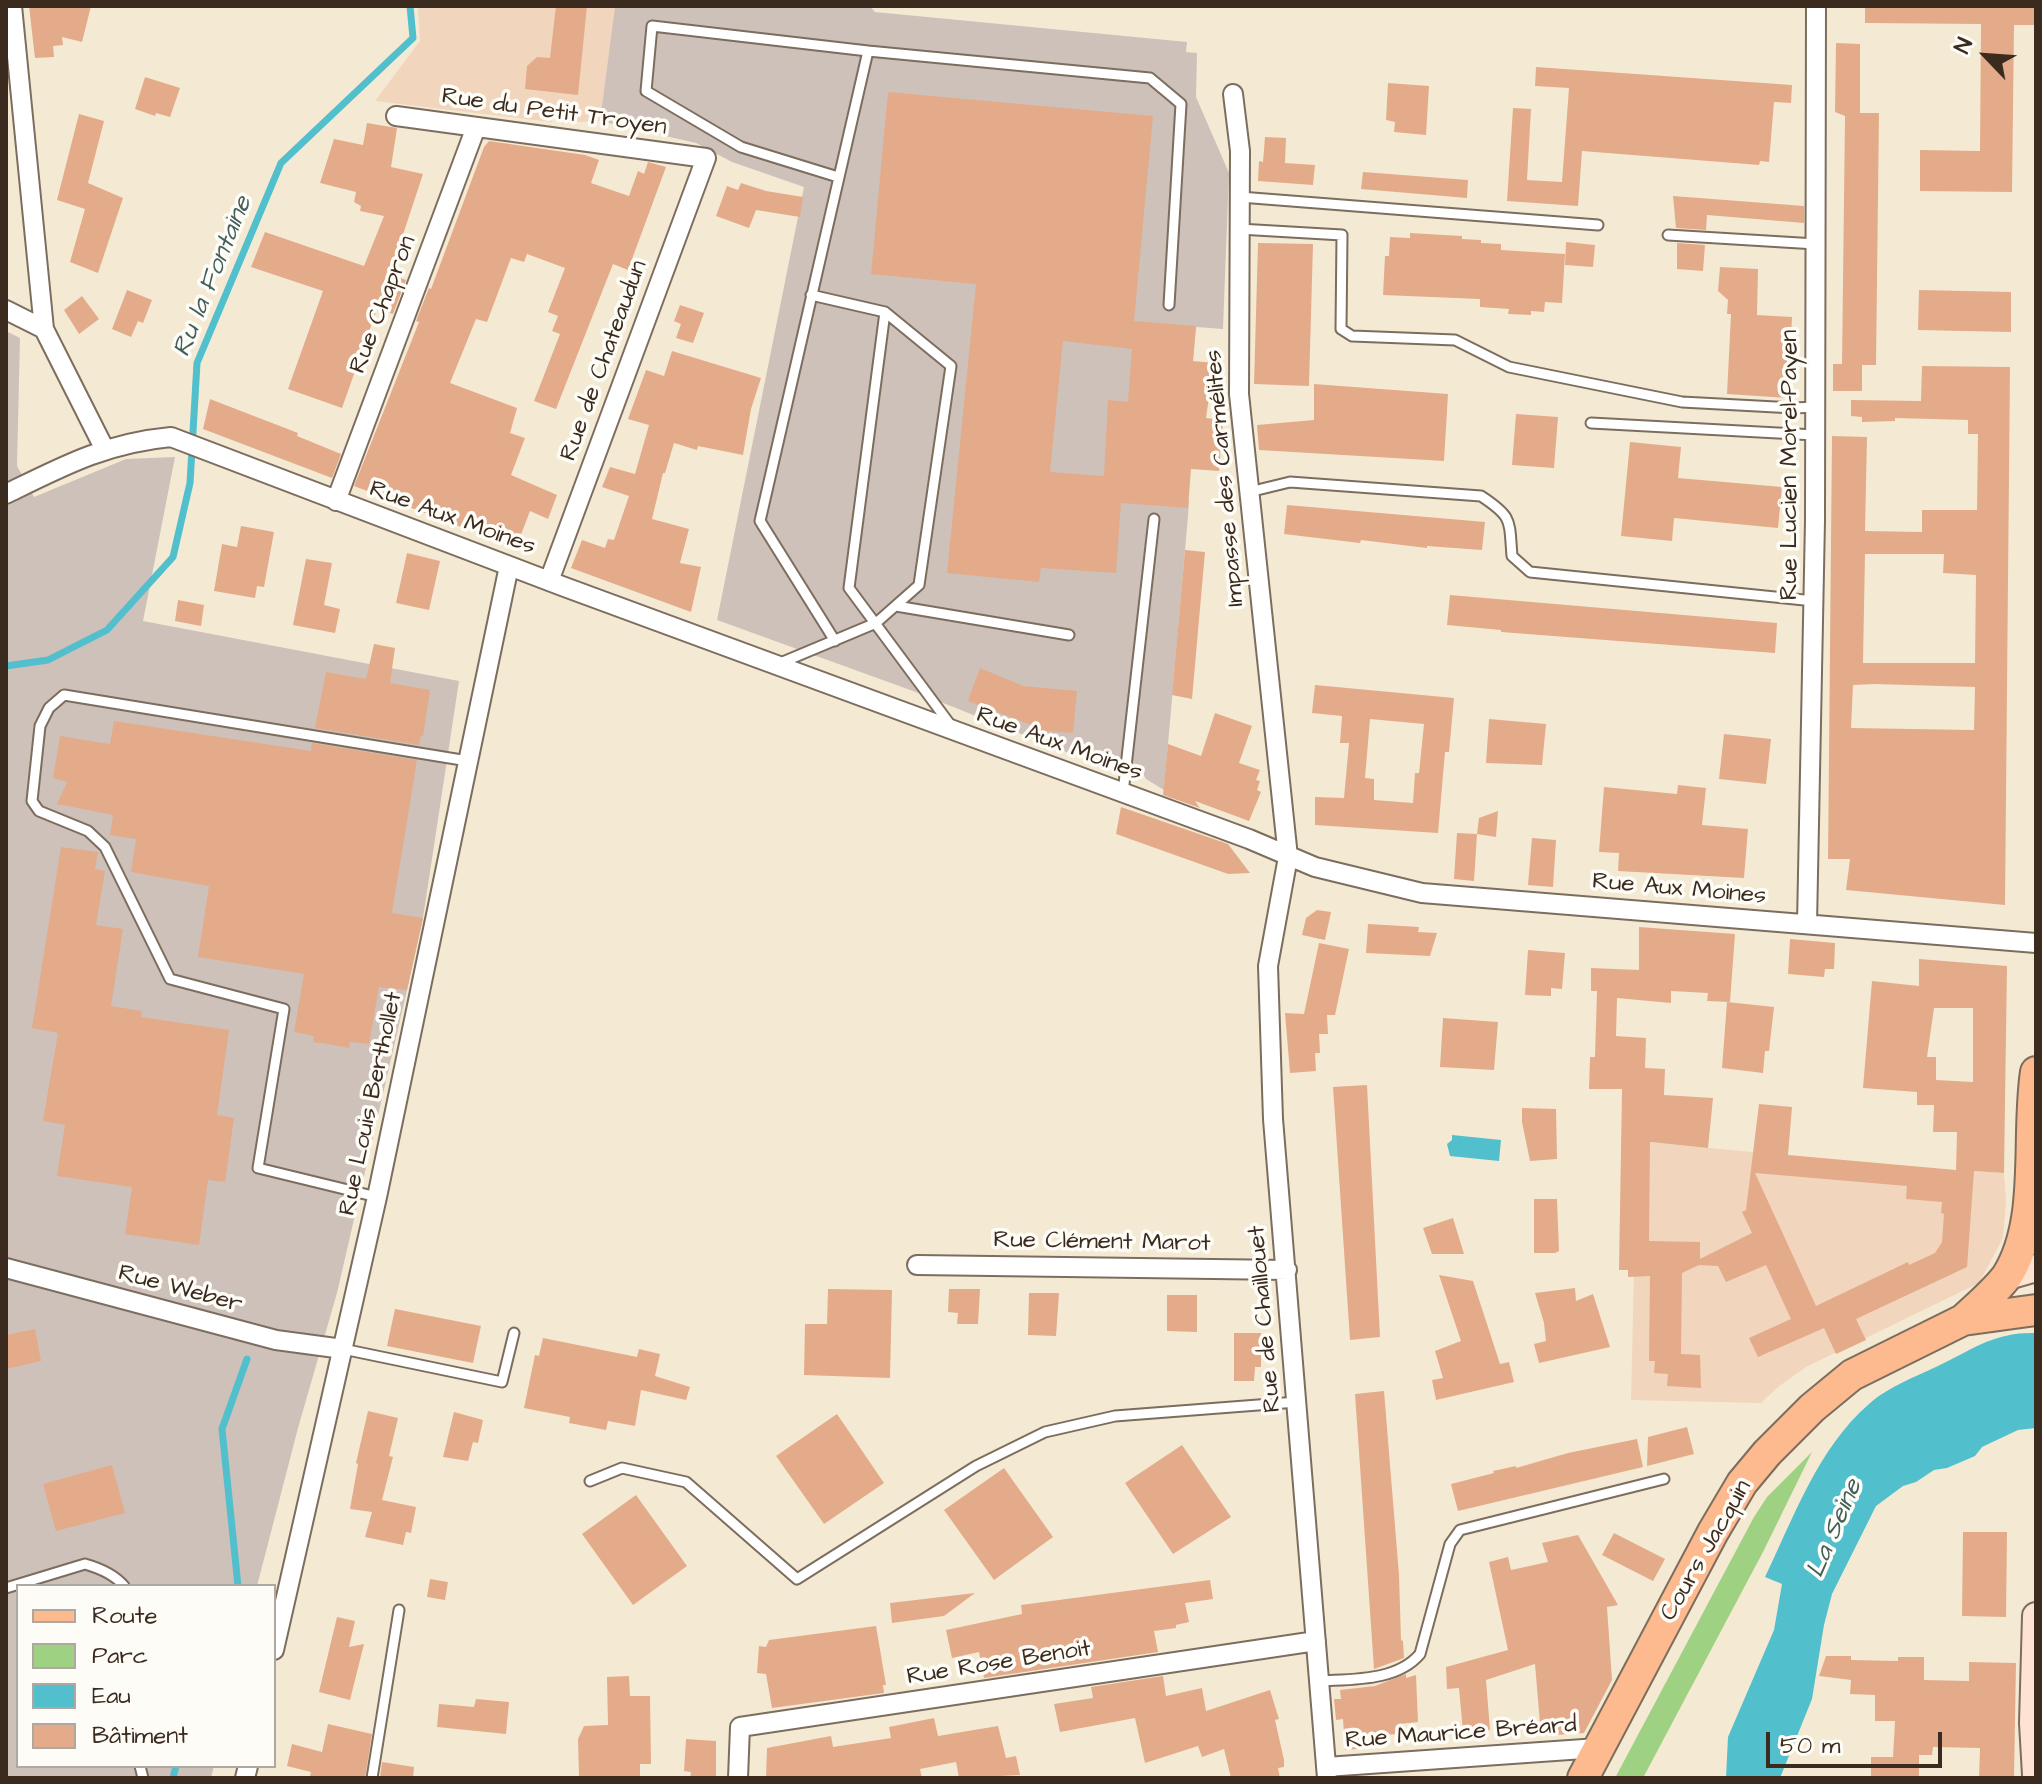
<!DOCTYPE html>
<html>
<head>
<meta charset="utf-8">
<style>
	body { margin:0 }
	#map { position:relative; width:2042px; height:1784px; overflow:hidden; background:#f4ead4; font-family:"Architects Daughter",sans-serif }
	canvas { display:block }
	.frame { position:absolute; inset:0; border:8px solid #3b2a1e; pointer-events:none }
	.legend { position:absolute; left:16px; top:1584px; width:260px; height:184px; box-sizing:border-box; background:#fdfcf7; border:2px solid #afa8a0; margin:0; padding:10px 14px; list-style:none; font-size:24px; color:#3b2a1e }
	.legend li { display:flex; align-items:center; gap:16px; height:40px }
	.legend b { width:40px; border:2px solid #afa8a0 }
	.north { position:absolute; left:1946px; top:16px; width:80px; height:80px; -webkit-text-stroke:6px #fdfcf7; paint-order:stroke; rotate:295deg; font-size:22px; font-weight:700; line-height:32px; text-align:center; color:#3b2a1e }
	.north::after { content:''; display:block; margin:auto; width:28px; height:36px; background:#3b2a1e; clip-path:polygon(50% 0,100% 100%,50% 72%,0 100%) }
	.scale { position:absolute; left:1766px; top:1732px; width:176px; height:36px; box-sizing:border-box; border:4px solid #3b2a1e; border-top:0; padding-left:10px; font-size:24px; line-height:28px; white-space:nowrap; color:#3b2a1e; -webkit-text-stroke:6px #fdfcf7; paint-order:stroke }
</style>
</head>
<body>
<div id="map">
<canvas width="2042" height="1784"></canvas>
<div class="frame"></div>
<ul class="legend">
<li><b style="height:10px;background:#fcba8e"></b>Route</li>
<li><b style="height:22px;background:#9ed181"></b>Parc</li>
<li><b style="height:22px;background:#52bfcc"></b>Eau</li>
<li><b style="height:22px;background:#e4ab8a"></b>Bâtiment</li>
</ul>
<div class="north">N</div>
<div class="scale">50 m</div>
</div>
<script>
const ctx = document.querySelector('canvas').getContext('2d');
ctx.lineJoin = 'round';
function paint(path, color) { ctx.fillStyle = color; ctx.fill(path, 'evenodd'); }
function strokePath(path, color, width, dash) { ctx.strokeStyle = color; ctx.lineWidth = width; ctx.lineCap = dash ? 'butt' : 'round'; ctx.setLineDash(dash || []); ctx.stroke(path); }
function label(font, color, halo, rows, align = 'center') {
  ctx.font = font + ' "Architects Daughter",sans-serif'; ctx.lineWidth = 7; ctx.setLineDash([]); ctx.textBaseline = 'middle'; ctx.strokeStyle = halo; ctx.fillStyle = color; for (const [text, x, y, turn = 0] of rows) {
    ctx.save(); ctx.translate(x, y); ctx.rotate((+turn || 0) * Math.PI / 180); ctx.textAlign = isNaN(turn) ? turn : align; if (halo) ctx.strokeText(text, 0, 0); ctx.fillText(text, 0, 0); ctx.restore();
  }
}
const built = new Path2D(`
	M418,6H615L600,121L562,123L563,116L554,115L552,122L375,101L420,41Z
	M1637,1141L1908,1167L2004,1173L2006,1201L2003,1238L1979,1283L1806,1367L1778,1387L1761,1403L1631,1400Z`);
const industrial = new Path2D(`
	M615,6H870L875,12L1187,42L1186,52L1197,53L1196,97L1229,173L1223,329L1196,327L1180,499L1189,500L1188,516L1164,790L1146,779L1137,764L1084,759L913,691L717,620L804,187L732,162L696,143L600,121Z
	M6,331L20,338L17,466L34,497L126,459L175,457L143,621L459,681L423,918L407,990L337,1293L298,1428L257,1586H18V1766H214L211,1778H6Z`);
const green = new Path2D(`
	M1812,1452L1764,1550L1643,1778H1615L1754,1517L1767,1497Z`);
const water = new Path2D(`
	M1452,1135L1501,1140L1499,1161L1450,1156L1447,1144L1452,1140Z
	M2036,1333V1428L2018,1430L1982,1447L1975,1456L1947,1468L1934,1470L1916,1482L1903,1486L1876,1506L1832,1594L1824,1625L1812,1699L1780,1778H1726L1728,1737L1774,1630L1782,1584L1765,1577C1794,1517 1818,1448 1869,1404C1889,1386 1920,1375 1944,1363C1978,1346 1997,1332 2036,1333Z`);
const stream = new Path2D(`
	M6,666L48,660L107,630L173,557L190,483L197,363L281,163L413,38L410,6
	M238,1586L222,1429L247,1359
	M173,1778L176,1766`);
const building = new Path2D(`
	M29,6H91L82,42L62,37L63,45L53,46L54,57L35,58Z
	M556,6H587L578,95L525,89L527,66L537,57L550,58Z
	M1865,6H2036V25H2014L2012,192L1920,191V150L1980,151L1981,24L1865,23Z
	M1836,43L1860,44V113H1879L1876,365H1862V391H1833V364H1842L1845,116L1835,112Z
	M1536,67L1792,85L1791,103L1774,102L1769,162L1760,161L1759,165L1582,151L1578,206L1507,201L1513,108L1531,109L1527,180L1562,182L1569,88L1535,86Z
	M145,77L180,88L170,117L156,113L155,116L135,109Z
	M1388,83L1429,86L1426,135L1394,132L1395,122L1386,120Z
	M888,92L1153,116L1134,321L1196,326L1193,361L1214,363L1206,418L1223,420L1219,471L1191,469L1188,508L1121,503L1116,573L1041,568L1039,582L947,573L976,284L871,274ZM1063,341L1132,349L1128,402L1108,400L1104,476L1050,472Z
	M79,114L104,121L88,183L123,198L98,273L70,262L85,209L57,200Z
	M367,123L397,128L391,167L423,174L390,274L406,280L393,314L377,309L342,408L288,389L323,291L251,267L265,232L364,266L384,216L360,211L361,206L354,202L356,192L320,183L334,139L363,145Z
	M1265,137L1286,138L1285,163L1315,165L1313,185L1258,181L1259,161L1263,162Z
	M489,141L585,155L599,160L591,183L629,196L638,171L644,174L648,162L666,167L628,270L613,264L556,409L534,401L560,334L552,331L558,316L548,312L565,268L527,254L524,262L511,258L487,322L476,319L450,383L517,408L510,433L525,438L511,475L557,495L548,519L530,511L516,548L354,486L419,322L416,321L429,288L431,289L484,147Z
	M1363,172L1468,180L1467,198L1361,189Z
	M741,183L766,191L803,197L800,217L756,210L749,228L716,216L727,186L738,190Z
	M1673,196L1804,206V223L1707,215L1706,230L1676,228Z
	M1410,233L1462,236V239L1481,240V243L1501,244V250L1565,254L1562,303L1545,302L1544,312L1531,311V315L1508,314L1509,309L1480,307V299L1383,295L1385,256H1389L1390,237L1410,238Z
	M1566,242L1595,245L1593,267L1565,265Z
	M1258,243L1313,244L1309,386L1254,384Z
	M1677,243L1705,245L1703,271L1677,269Z
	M1720,267L1758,269L1757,315L1792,317L1788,398L1727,394L1731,314H1727L1728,300L1718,291Z
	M127,290L152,300L143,323L138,321L131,337L112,329Z
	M1919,290L2011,292V332L1918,330Z
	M82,296L99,319L79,334L64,310Z
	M680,305L704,313L693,343L676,338L681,324L674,321Z
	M672,351L761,378L751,409L743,455L698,446L697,450L674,443L665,473H663L652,519L689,529L680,563L701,567L691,612L571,568L582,540L605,548L608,539L614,540L629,496L602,487L610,467L635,474L649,425L628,419L646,370L664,376Z
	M1922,366L2010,367L2005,905L1846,890L1850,859H1828L1832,436L1867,437L1865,531L1922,532V510H1977L1978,434H1968V420L1895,418V421L1862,422V417L1851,416V400L1921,401ZM1865,554H1944L1943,573L1976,575L1975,663H1863ZM1874,684L1975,687L1974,730L1851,728L1853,685Z
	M1314,384L1448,394L1444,461L1259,450L1257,425L1314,420Z
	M210,399L298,433L297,436L341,454L332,478L203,429Z
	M1516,414L1558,417L1554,468L1512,465Z
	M1630,442L1681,447L1678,478L1782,487L1778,528L1674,518L1672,541L1621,536Z
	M1287,505L1485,522L1482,550L1427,546V548L1361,540L1360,543L1284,534Z
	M241,526L274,532L264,587L257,586L255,598L214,591L222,544L237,547Z
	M1185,550L1205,552L1192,699L1172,695Z
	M407,553L440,561L429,610L396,603Z
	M306,559L332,563L324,605L340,609L335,633L293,625Z
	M1450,595L1777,623L1775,653L1501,632V630L1447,625Z
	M178,600L204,605L201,626L175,621Z
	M374,644L395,648L390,683L430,690L423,737L421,736L419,745L315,728L326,672L366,679Z
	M980,668L1023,686L1077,691L1073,733L1034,730V726L968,701Z
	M1315,685L1454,698L1449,752H1445L1438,833L1315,825V797L1344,798L1349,743H1340L1342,716L1312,713ZM1370,719L1424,724L1419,773H1415L1413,803L1374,800V779L1365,778Z
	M1215,713L1252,726L1239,763L1260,770L1256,780L1260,781L1257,790L1261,792L1249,821L1195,801L1200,808L1163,795L1168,744L1201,756Z
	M1489,719L1546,724L1542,765L1486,763Z
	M114,721L311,751L312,743L417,760L392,913L423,918L407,990L379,987L369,1044L350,1042L349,1048L328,1044L313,1042L314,1036L294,1032L304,974L198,957L209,886L131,872L136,839L110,835L113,815L57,804L67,782L53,778L60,736L110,744Z
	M1724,734L1771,739L1766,784L1719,779Z
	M1678,785L1706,788L1702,825L1748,829L1744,878L1618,871L1619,853L1599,852L1604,787L1677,794Z
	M1121,807L1228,844L1250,873L1228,874L1116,834Z
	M1498,811L1496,837L1477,834L1479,818Z
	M1457,833L1477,834L1474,881L1454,879Z
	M1532,838L1556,840L1553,887L1528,885Z
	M61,847L98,852L95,869L105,871L96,925L123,929L111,1006L142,1011L141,1017L229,1030L217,1115L234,1118L225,1182L208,1180L199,1245L125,1234L132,1187L57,1176L65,1125L43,1121L58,1033L32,1028Z
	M1317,910L1331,912L1325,940L1302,935L1306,918Z
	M1368,924L1419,927L1418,932L1437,933L1430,956L1366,953Z
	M1639,927L1735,934L1730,1002L1707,1001L1708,993L1671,991V1003L1617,998L1616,1036L1646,1038L1645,1068L1665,1069L1664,1095L1713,1098L1708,1148L1650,1142L1649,1241L1700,1242V1259L1752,1233L1742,1212L1746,1210L1759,1104L1792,1107L1788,1155L1956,1170L1957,1132H1933L1934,1105H1917V1092L1863,1088L1872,981L1919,986V959L2007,966L2004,1173L1974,1171L1967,1267L1856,1319L1866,1340L1836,1354L1824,1328L1758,1357L1749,1338L1791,1319L1766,1265L1726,1282L1718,1266L1699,1265L1682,1273L1681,1354L1700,1355L1701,1388L1667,1386L1668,1374L1654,1373L1655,1361H1649L1650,1276L1628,1277V1270H1619L1622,1089H1589L1590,1057H1595L1597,991H1591V968L1639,970ZM1934,1008H1973V1082L1936,1080V1057H1927ZM1755,1173L1907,1186L1906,1199L1942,1202L1941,1213L1944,1214L1942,1242L1935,1253L1909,1265L1908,1262L1816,1306Z
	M1790,939L1835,943L1834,969H1825L1824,977L1788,974Z
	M1319,943L1349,949L1335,1015H1327L1328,1034H1319L1320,1053H1315L1316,1071L1290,1073L1285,1013L1304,1014Z
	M1528,950L1565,953L1562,989L1551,988V996L1525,995Z
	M1727,1002L1774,1007L1769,1051H1765L1763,1073L1722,1068Z
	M1443,1018L1498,1022L1494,1070L1440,1067Z
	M1367,1085L1380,1337L1350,1340L1333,1087Z
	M1522,1108L1556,1109L1557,1159L1530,1161L1522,1122Z
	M1534,1199H1557L1559,1251L1555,1253H1534Z
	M1453,1218L1464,1254H1432L1423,1228Z
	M1439,1275L1473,1281L1500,1364L1509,1362L1514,1382L1436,1400L1432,1380L1443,1378L1435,1351L1461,1341Z
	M1575,1288L1576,1301L1593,1294L1610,1347L1539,1363L1534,1344L1546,1341L1544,1323L1535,1293Z
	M828,1289L892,1290L890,1378L804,1375L805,1324H827Z
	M949,1289H980L978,1324H957L958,1313L948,1312Z
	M1029,1293H1059L1056,1336L1028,1335Z
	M1167,1295H1197V1332L1167,1331Z
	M395,1309L481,1326L473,1363L387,1346Z
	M35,1329L41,1361L6,1369V1335Z
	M1234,1333H1261V1367H1255L1254,1381H1234Z
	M543,1338L637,1357L639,1349L660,1354L655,1376L690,1387L686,1400L641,1390L635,1426L608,1421L606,1430L569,1423L570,1417L524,1408L535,1355L539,1356Z
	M1384,1391L1399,1575L1401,1640L1403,1641L1404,1658L1374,1669L1355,1394Z
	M368,1411L398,1418L389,1456L393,1457L382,1500L416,1507L411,1533L406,1532L403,1545L365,1537L372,1512L350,1509L358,1464L356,1463Z
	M454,1412L483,1420L478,1443L473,1442L468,1461L443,1457Z
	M837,1414L884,1483L824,1524L776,1456Z
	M1687,1427L1694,1454L1647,1466L1648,1437Z
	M1637,1439L1643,1467L1458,1511L1451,1484L1494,1473L1493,1471L1516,1466V1468L1568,1453Z
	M1182,1445L1231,1517L1173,1554L1125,1483Z
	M112,1465L125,1513L56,1531L43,1484Z
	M1004,1468L1053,1537L994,1580L944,1510Z
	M636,1495L687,1566L633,1605L582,1534Z
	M1963,1532H2007L2006,1617L1962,1616Z
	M1614,1533L1665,1559L1653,1581L1602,1555Z
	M1578,1535L1618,1605L1607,1607L1612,1680L1584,1733L1541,1736L1535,1664L1486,1680L1490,1730L1463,1732L1459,1688L1447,1689L1446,1667L1508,1650L1489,1562L1508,1557L1511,1570L1548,1562L1542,1543Z
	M430,1579L448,1582L445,1600L427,1597Z
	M1210,1580L1213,1599L1185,1603L1189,1622L1176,1625V1628L1154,1631L1158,1652L984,1678L979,1652L952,1658L946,1630L1022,1614L1021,1605Z
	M975,1593L944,1616L892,1623L890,1603Z
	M337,1617L355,1621L349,1647L364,1644L350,1700L319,1692Z
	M876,1626L886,1685H883L884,1693L772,1708L766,1674L757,1673L759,1646L766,1647L769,1640Z
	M1826,1656H1851V1660L1898,1661V1657H1924V1680L1969,1681V1662L2016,1663L2014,1778H1979L1980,1748L1933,1747L1932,1755H1919V1778H1871V1757H1893L1895,1721H1875V1695L1850,1694L1851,1680L1819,1676Z
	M1406,1674V1678L1416,1675L1418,1722L1399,1724V1734L1380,1735L1381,1747L1345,1750L1343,1719L1336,1720L1334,1699H1341L1340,1690L1375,1686Z
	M629,1676L630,1696H650L651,1764H640V1778H579L578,1739L584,1726L608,1725L607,1677Z
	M1163,1676L1166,1696L1202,1688L1206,1711L1270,1690L1279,1719L1275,1720L1284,1760V1767L1278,1768L1280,1778H1231L1224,1749L1202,1757L1198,1746L1145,1763L1135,1718L1060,1732L1054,1704L1093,1698L1091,1687Z
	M476,1699L509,1702L506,1734L437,1727L439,1704L474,1707Z
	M934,1718L938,1736L998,1726L1006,1758L1016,1756L1020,1775L959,1778L956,1762L920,1769L922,1778H766L767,1748L831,1736L833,1747L891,1738L889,1727Z
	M328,1724L372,1734L365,1778H320L310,1776L311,1772L287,1766L292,1744L322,1752Z
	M686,1739L716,1741V1778H690L691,1772L684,1771Z
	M382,1762L414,1767L413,1778H380Z`);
const lane = new Path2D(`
	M838,177L741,147L646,91L652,26L868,51
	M1240,197L1598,225
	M1239,229L1342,235L1341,329L1352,336L1455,340L1509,367L1682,402L1794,408L1816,407
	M1668,235L1816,244
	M811,295L885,312
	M1591,423L1815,435
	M1249,492L1290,482L1481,496C1513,517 1509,520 1512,556L1530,572L1814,601
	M896,606L1069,635
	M835,641L760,521L868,51L1150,78L1181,104L1169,305
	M778,664L876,623L919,585L951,366L885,312L849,588L952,727
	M1123,793L1154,519
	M377,1197L258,1168L284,1009L170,979L105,847L88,831L39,811L32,801L40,726L49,708L64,695L468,761
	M343,1349L502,1382L514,1333
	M590,1481L622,1468L686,1482L797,1579L976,1466L1045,1432L1115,1416L1297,1402
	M6,1588L85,1564C99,1568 114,1574 124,1586
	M1321,1681C1354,1679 1397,1681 1420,1654L1450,1544L1460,1530L1664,1479
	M140,1766L143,1778
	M372,1778L399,1610`);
const street = new Path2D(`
	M12,6L44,329L104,448
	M1233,94L1240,151L1239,394L1288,857L1268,966L1273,1119L1327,1778
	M396,116L706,158L549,581
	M6,310L44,329
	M6,494C63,466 106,443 171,437L562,586L1249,839L1315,867L1422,893L2036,943
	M336,501L476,127
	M1807,924L1815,520L1816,6
	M917,1265L1287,1270
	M6,1268L276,1340L343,1349
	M274,1650L377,1197L509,566
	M1326,1767L1598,1748
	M245,1778L248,1766
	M738,1778L740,1727L1316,1641`);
const secondary = new Path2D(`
	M2008,1276L2036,1268
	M2036,1616L2033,1723L2036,1775`);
const primary = new Path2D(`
	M1963,1320C1978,1306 1995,1292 2007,1276C2042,1220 2026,1138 2036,1072
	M1583,1778L1713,1532L1742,1483L1767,1453L1812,1408L1852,1375L1963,1320L2036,1310`);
const streetNames = [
	["Rue du Petit Troyen",554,113,8],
	["Rue Chapron",384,305,-69],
	["Rue de Chateaudun",605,361,-70],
	["Rue Lucien Morel-Payen",1791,465,-90],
	["Impasse des Carmélites",1226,478,-95],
	["Rue Aux Moines",452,519,20],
	["Rue Aux Moines",1059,745,20],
	["Rue Aux Moines",1679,890,5],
	["Rue Louis Berthollet",372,1104,-78],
	["Rue Clément Marot",1102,1243,1],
	["Rue Weber",180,1290,15],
	["Rue de Chaillouet",1266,1319,-95],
	["Cours Jacquin",1707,1551,-60],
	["Rue Rose Benoit",999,1664,-9],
	["Rue Maurice Bréard",1461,1734,-4]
];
const waterNames = [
	["Ru la Fontaine",214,277,-68],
	["La Seine",1836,1529,-67]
];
paint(built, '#f1d5bd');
paint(industrial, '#cec1ba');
paint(green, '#9ed181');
paint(water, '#52bfcc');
strokePath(stream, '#52bfcc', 7);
paint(building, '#e4ab8a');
strokePath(lane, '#7c6d5e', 13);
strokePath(street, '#7c6d5e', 22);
strokePath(secondary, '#7c6d5e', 30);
strokePath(primary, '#7c6d5e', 34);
strokePath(lane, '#fff', 9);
strokePath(street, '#fff', 18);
strokePath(secondary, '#fee3d2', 26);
strokePath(primary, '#fcba8e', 30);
label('24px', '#3b2a1e', '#fdfcf7', streetNames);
label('italic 26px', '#435e5b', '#fdfcf7', waterNames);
</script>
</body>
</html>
